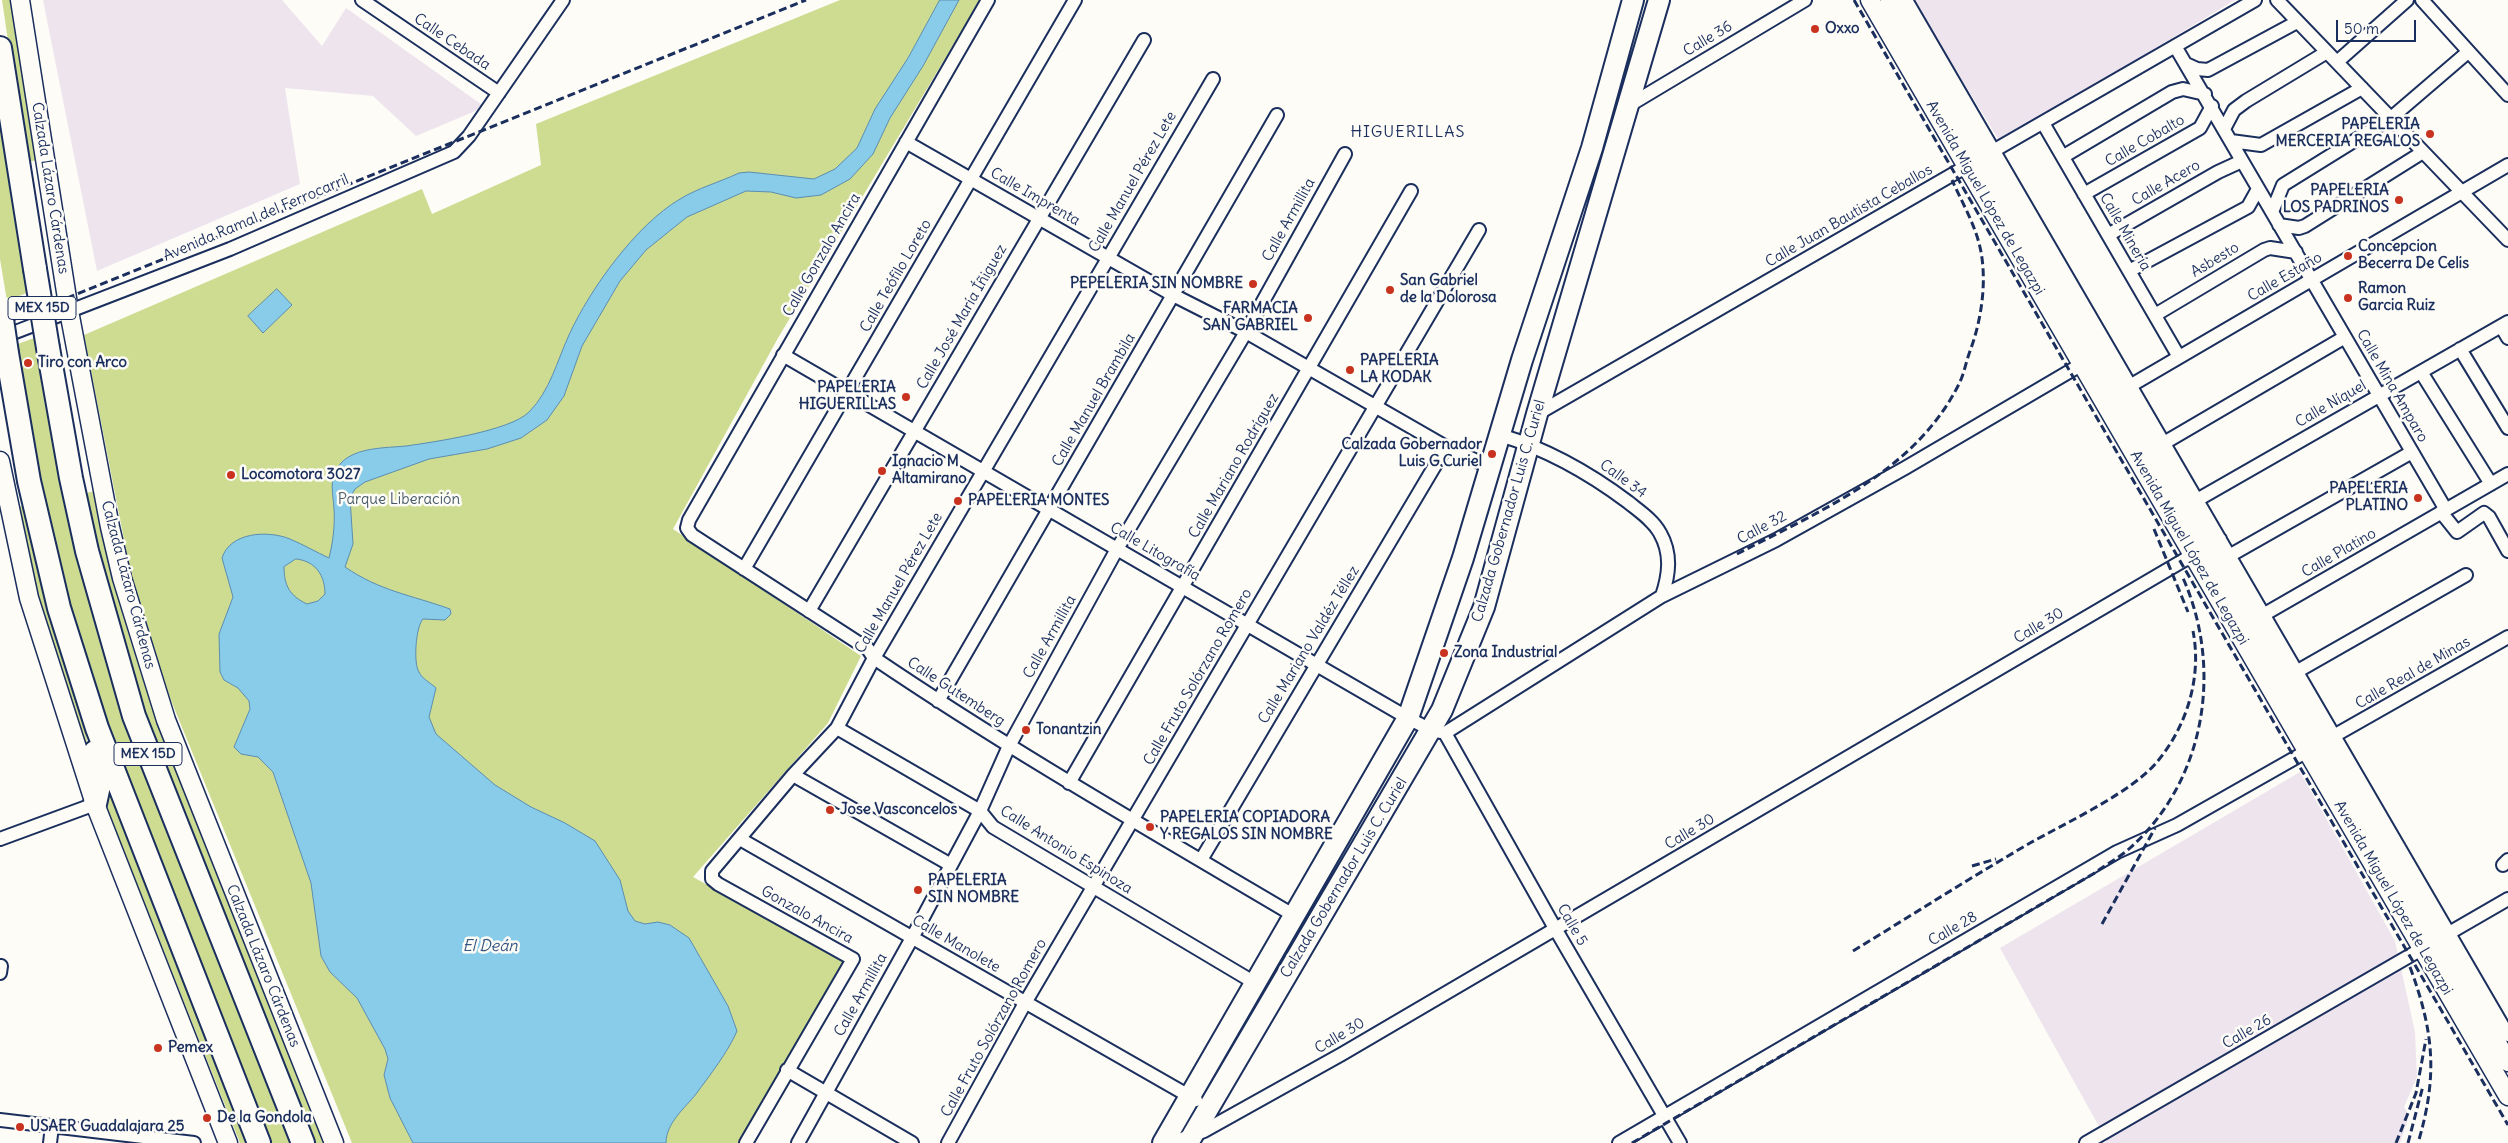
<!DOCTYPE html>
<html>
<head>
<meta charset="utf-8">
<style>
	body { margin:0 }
	#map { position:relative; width:2508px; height:1143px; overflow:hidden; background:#fdfcf7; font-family:Delius,sans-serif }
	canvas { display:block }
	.scale { position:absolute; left:2336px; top:20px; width:80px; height:22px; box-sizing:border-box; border:2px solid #1b2f5e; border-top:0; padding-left:6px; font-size:15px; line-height:18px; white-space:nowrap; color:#1b2f5e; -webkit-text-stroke:4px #fdfcf7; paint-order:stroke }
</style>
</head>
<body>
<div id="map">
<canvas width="2508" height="1143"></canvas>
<div class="scale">50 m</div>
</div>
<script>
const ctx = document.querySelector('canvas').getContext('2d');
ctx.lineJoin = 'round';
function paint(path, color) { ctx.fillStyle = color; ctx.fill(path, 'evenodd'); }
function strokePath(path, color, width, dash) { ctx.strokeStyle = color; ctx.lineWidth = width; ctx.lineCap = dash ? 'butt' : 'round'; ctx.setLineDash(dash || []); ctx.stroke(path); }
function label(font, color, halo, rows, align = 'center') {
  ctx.font = font + ' Delius,sans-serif'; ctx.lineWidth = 5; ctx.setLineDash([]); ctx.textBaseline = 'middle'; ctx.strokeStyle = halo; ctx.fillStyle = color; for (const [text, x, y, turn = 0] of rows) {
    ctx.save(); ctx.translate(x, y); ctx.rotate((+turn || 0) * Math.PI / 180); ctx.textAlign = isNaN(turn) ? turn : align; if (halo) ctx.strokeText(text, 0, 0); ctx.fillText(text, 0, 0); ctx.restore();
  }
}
const built = new Path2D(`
	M43,0H282L322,46L346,8L485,107L416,136L373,96L285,88L300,184L97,271Z
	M1913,0H2235L2000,142Z
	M2300,772L2395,941L2415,1032L2417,1077L2404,1107L2409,1115L2400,1143H2104L2107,1141L2000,948Z`);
const green = new Path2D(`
	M2,0H14L38,160L26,162Z
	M840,0H980L778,338L673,529L861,656L828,723L693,877L847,962L744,1143H352L168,693L130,570L84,335L422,189L432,214L541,165L536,124Z
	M0,112L29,292L7,301L0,259Z
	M37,337L72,525L297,1143H271L113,747L77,640L48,530L15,345Z
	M95,491L127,629L158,727L327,1143H314L148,732L118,632L83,494Z
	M28,505L80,694L92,774L42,609L18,507Z
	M108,773L255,1143H240L108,811Z`);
const water = new Path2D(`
	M940,0H959L923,66L890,118L873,154L850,179L821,195L796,198L771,192L746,191L687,217L646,250L620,281L582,346L564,396L547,420L521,438L487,449L429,459L365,482L355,489L350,498L353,544L345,567C380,591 411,595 450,609L451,614L445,620L423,619C416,626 413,663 419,672C422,679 431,683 436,688L429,717L436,734L495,785L531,807L565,823L595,841L620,880L628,911L635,921L645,924L658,922L670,925L689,938L728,1006L737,1031C728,1052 710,1075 696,1094C685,1108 666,1123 666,1143H413L390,1098L384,1075L388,1059L385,1049L357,998L330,972L321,956L311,883L273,772L258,757L241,754L234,747L250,709L249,701L238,688L224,680L220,672L219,634L233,597L222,558C230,532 268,530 290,539C304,545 316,552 329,558C333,542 335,526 334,509C333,491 328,479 341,463C356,447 386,448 406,446C434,442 510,431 529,412C550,391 557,361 569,335C590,289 636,225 680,199C698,188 720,182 739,173L749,172L814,179L835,169L857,148L875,109L908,58ZM296,559C316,561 325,576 325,594L318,601L307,604C290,596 284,586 284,567Z
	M277,289L292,305L263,333L248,316Z`);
const street = new Path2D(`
	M362,0L499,93
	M988,0L689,520L687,528L692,535L868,649L874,658C1010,750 1153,832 1295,916
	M1906,0L2508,1035
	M2277,0L2508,240
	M2422,0L2508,95
	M2175,46L2446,510
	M2337,62L2407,0
	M2186,64L2197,69L2208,70L2297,22
	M1628,106L1805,0
	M2043,123L2179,357
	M2224,129L2234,110L2246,101L2327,52
	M2231,141L2261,145L2362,88
	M906,142L1173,295L1246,332L1446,447L1490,467
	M2064,156L2172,92L2183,89L2205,94
	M2084,194L2200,128L2212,106
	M2272,212L2283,185L2391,118L2468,52
	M2279,225L2299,228L2305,226L2423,152
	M2108,235L2218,172L2242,161
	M2129,271L2248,207L2258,189
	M2155,315L2264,250L2270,248L2296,252
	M2501,326L2508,338
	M0,338L230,249L454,152L469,136L563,0
	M2460,349L2508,428
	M783,355L1408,718L1431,730L1445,733L1556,930L1680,1143
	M2421,372L2491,484
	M2123,390L2508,165
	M1537,414L2255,0
	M1500,435C1547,449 1588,472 1628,502C1639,511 1653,520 1660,533C1672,554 1669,575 1662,596
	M2164,443L2345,337
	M2197,500L2508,322
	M2441,512L2457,532L2484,513L2489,517L2508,551
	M2229,556L2412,452
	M744,569L1075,0
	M809,611L1144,40
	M2263,615L2508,474
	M2296,672L2466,575
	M938,701L1277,115
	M837,728L980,811L993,827L1255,983
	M1445,733L1662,596L1776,540L1905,468L2089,360
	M793,775L951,865
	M1069,783L1411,191
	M0,839L95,804
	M740,839L1196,1100
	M1201,860L1446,447
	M2503,865L2508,860
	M0,973L1,966
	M787,1070L912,1143
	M0,1120L194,1143
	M50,1143L52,1126
	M746,1143L853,959L718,884L712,879V871L793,775L837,728L874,658L1213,79
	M798,1143L912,938L980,811L1009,746L1117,549L1246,332L1345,154
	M948,1143L1025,1003L1479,230
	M1171,1143L1204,1131L1342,1054L2220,539
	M1619,1143L2117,852L2177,825L2508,637
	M2086,1143L2508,899`);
const secondary = new Path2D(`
	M20,0L69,311L110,527L122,578L166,720L334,1143
	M1870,0L2508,1096
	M1890,0L2508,1062
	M0,461L29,598L95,804L228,1143`);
const primary = new Path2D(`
	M1163,1143L1408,718L1463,558L1522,360L1592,148L1633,0
	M1188,1143L1442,710L1484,607L1537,414L1659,0`);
const highway = new Path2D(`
	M0,48L35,269
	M48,348L71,478L87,551L134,716L303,1143
	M7,353L29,481L59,608L97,728L259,1143
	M95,804L100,781L95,752`);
const rail = new Path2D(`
	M1854,0L2508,1125
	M0,325L806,0
	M2154,529L2188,612
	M1737,554C1820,511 1915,472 1959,384C1964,374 1966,362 1970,351C1982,319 1988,277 1979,243C1973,221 1961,200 1952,180
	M1972,866L1996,859
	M2102,924L2155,828
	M1853,951C1912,915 1970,878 2030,843C2066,823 2132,792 2157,762C2187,726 2202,677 2193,631
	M2410,967C2434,1032 2438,1076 2418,1143
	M1632,1143L2093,874C2105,865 2119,858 2130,848C2206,780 2223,668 2183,578
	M2396,1143L2416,1093L2426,1039
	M2408,1143L2423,1086`);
const highwayBridge = new Path2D(`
	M35,269L48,348
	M0,306L7,353`);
const markers = [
	[1815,29,5,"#c8321e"],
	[2430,134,5,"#c8321e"],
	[2399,200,5,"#c8321e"],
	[2348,256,5,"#c8321e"],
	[1253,284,5,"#c8321e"],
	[1390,290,5,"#c8321e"],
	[2348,298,5,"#c8321e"],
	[1308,318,5,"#c8321e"],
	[28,363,5,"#c8321e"],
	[1350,370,5,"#c8321e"],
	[906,397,5,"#c8321e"],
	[1492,454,5,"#c8321e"],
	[882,471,5,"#c8321e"],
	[231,475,5,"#c8321e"],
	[2418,498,5,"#c8321e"],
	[958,501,5,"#c8321e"],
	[1444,653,5,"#c8321e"],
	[1026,730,5,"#c8321e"],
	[830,810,5,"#c8321e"],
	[1150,827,5,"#c8321e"],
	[918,890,5,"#c8321e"],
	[158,1048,5,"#c8321e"],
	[207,1118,5,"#c8321e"],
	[20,1127,5,"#c8321e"]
];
const shields = [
	[42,308,68],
	[148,754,68]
];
const shieldNames = [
	["MEX 15D",42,308],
	["MEX 15D",148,754]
];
const poiNames = [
	["Oxxo",1825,29],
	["PAPELERIA",2420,125,"right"],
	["MERCERIA REGALOS",2420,142,"right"],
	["PAPELERIA",2389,191,"right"],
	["LOS PADRINOS",2389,208,"right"],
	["Concepcion",2358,247],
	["Becerra De Celis",2358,264],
	["San Gabriel",1400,281],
	["de la Dolorosa",1400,298],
	["PEPELERIA SIN NOMBRE",1243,284,"right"],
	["Ramon",2358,289],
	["Garcia Ruiz",2358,306],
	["FARMACIA",1298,309,"right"],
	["SAN GABRIEL",1298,326,"right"],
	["PAPELERIA",1360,361],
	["LA KODAK",1360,378],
	["Tiro con Arco",38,363],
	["PAPELERIA",896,388,"right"],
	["HIGUERILLAS",896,405,"right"],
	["Calzada Gobernador",1482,445,"right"],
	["Luis G.Curiel",1482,462,"right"],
	["Ignacio M",892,462],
	["Altamirano",892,479],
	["Locomotora 3027",241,475],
	["PAPELERIA",2408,489,"right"],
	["PLATINO",2408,506,"right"],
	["PAPELERIA MONTES",968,501],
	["Zona Industrial",1454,653],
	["Tonantzin",1036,730],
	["Jose Vasconcelos",840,810],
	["PAPELERIA COPIADORA",1160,818],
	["Y REGALOS SIN NOMBRE",1160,835],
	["PAPELERIA",928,881],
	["SIN NOMBRE",928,898],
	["Pemex",168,1048],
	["De la Gondola",217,1118],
	["USAER Guadalajara 25",30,1127]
];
const streetNames = [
	["Calle 36",1708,39,-31],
	["Calle Cebada",452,42,34],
	["Calle Cobalto",2145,141,-30],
	["Calle Manuel Pérez Lete",1133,182,-60],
	["Calle Acero",2166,183,-30],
	["Calzada Lázaro Cárdenas",50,188,81],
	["Calle Imprenta",1035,197,30],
	["Avenida Miguel López de Legazpi",1985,198,60],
	["Calle Juan Bautista Ceballos",1849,216,-30],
	["Avenida Ramal del Ferrocarril",256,218,-23],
	["Calle Armillita",1289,220,-61],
	["Calle Minería",2125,232,60],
	["Calle Gonzalo Ancira",822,255,-60],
	["Asbesto",2215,260,-31],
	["Calle Teófilo Loreto",896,276,-60],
	["Calle Estaño",2285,277,-30],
	["Calle José María Íñiguez",962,317,-60],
	["Calle Mina Amparo",2392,386,60],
	["Calle Manuel Brambila",1094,400,-60],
	["Calle Níquel",2331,404,-30],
	["Calle Mariano Rodríguez",1234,466,-60],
	["Calle 34",1623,479,36],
	["Calzada Gobernador Luis C. Curiel",1509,511,-74],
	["Calle 32",1762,528,-28],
	["Avenida Miguel López de Legazpi",2189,548,60],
	["Calle Litografía",1155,552,30],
	["Calle Platino",2339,553,-30],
	["Calle Manuel Pérez Lete",899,583,-60],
	["Calzada Lázaro Cárdenas",128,585,75],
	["Calle 30",2039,626,-31],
	["Calle Armillita",1050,637,-61],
	["Calle Mariano Valdéz Téllez",1309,645,-59],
	["Calle Real de Minas",2413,673,-30],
	["Calle Fruto Solórzano Romero",1198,677,-60],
	["Calle Gutemberg",956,692,33],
	["Calle 30",1690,832,-31],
	["Calle Antonio Espinoza",1066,850,32],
	["Calzada Gobernador Luis C. Curiel",1344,878,-59],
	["Avenida Miguel López de Legazpi",2393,898,60],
	["Gonzalo Ancira",807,915,29],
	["Calle 5",1572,925,60],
	["Calle 28",1953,929,-30],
	["Calle Manolete",956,944,30],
	["Calzada Lázaro Cárdenas",263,966,68],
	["Calle Armillita",861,995,-61],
	["Calle Fruto Solórzano Romero",994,1028,-61],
	["Calle 26",2247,1032,-30],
	["Calle 30",1340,1036,-31]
];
const parkNames = [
	["Parque Liberación",399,500]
];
const neighbourhoodNames = [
	["HIGUERILLAS",1408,132]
];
const waterNames = [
	["El Deán",490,946]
];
paint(built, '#eee4ee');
paint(green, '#cddc90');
paint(water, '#88cce9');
strokePath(water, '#5c8db1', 1);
strokePath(street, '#1b2f5e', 16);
strokePath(secondary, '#1b2f5e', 21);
strokePath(primary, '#1b2f5e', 24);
strokePath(highway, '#1b2f5e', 26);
strokePath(street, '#fdfcf7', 12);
strokePath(secondary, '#fdfcf7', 18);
strokePath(primary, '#fdfcf7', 20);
strokePath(highway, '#fdfcf7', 22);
strokePath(rail, '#1b2f5e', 3, [8, 4]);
strokePath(highwayBridge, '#1b2f5e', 26, []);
strokePath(highwayBridge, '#fdfcf7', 22);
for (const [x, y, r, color] of markers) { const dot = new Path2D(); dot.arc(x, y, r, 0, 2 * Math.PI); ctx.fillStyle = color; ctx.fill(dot); strokePath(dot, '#fdfcf7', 2); }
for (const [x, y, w] of shields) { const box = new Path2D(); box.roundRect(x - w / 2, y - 11.5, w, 23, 4); ctx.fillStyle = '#fdfcf7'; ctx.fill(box); strokePath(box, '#1b2f5e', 1); }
label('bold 14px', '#1b2f5e', null, shieldNames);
label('bold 15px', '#1b2f5e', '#fdfcf7', poiNames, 'left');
label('15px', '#1b2f5e', '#fdfcf7', streetNames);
label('15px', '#485a6a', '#fdfcf7', parkNames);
ctx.letterSpacing = '1px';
label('16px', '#1b2f5e', '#fdfcf7', neighbourhoodNames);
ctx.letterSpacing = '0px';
label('italic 16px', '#365681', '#fdfcf7', waterNames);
</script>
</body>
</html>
